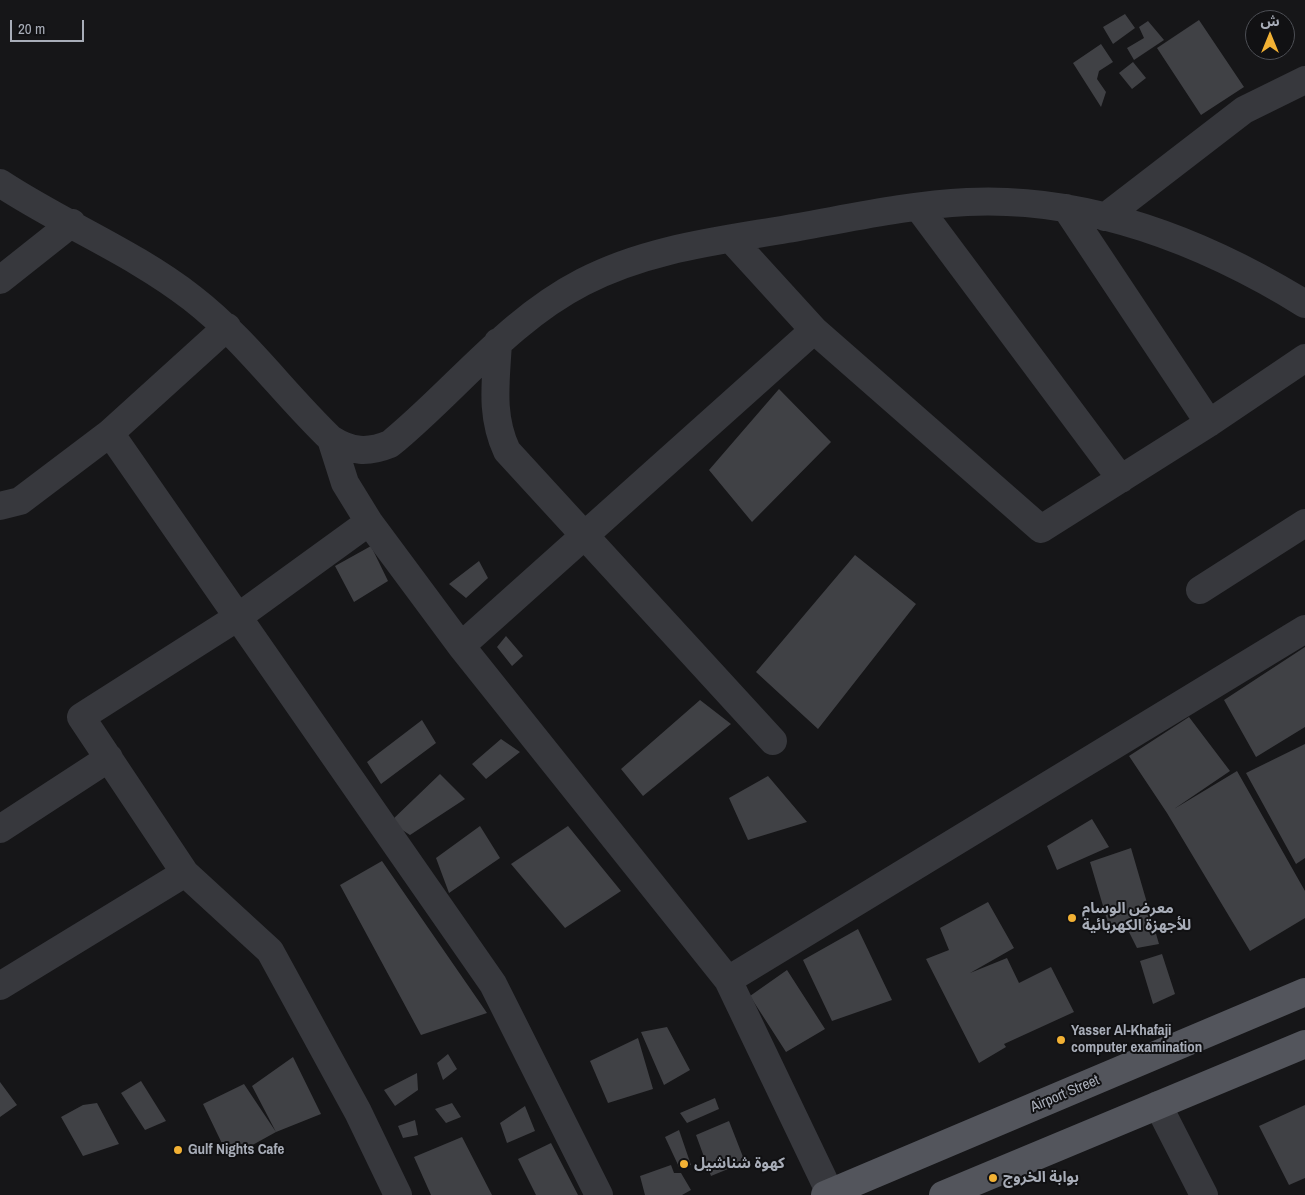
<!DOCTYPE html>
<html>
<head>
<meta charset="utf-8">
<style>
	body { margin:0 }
	#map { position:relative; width:1305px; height:1195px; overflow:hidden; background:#161618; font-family:"Archivo Narrow","Noto Sans Arabic",sans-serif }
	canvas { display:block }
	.north { position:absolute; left:1245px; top:10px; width:50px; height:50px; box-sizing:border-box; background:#111113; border:1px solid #4d4f55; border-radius:50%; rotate:0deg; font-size:14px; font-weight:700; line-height:20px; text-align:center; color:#a8adb8 }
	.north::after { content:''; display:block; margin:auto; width:18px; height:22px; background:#f2b134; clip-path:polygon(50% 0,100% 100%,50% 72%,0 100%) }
	.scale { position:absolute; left:10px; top:20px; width:74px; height:22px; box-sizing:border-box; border:2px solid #a8adb8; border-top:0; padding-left:6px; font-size:15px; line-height:18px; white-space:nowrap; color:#a8adb8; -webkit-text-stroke:4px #111113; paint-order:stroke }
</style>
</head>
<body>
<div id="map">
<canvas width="1305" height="1195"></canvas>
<div class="north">ش</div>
<div class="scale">20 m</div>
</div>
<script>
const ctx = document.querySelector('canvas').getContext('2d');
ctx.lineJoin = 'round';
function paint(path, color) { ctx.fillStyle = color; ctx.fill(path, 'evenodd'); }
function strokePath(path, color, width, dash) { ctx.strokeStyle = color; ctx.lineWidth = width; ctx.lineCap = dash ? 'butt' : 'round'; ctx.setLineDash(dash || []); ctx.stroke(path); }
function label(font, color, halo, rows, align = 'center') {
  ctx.font = font + ' "Archivo Narrow","Noto Sans Arabic",sans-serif'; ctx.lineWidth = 4; ctx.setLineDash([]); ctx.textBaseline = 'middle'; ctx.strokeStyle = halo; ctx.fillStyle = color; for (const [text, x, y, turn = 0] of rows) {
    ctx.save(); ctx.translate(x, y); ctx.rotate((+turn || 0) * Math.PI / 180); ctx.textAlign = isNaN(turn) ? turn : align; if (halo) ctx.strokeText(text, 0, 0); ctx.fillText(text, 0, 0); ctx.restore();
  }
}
const building = new Path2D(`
	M1125,14L1135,28L1113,44L1103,27Z
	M1199,20L1244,87L1201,115L1157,48Z
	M1148,21L1164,40L1134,60L1127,48L1144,38L1139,27Z
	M1101,44L1113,62L1099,71L1097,79L1106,92L1101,107L1073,63Z
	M1133,62L1146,78L1132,89L1119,73Z
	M779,389L831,442L752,522L709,470Z
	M371,546L388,581L354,602L335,566Z
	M855,555L916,604L818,729L756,672Z
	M479,561L488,578L466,598L449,584Z
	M506,636L523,656L512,666L497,647Z
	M1305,647V727L1256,757L1224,700Z
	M700,700L731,724L643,796L621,769Z
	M1189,717L1230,771L1174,809L1237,771L1305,891V918L1250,951L1167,813L1129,756Z
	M422,720L436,743L381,784L367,762Z
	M501,739L520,752L486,779L472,764Z
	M1305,744V858L1296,864L1246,773Z
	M440,774L465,799L410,835L390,822Z
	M768,776L807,822L748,840L729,798Z
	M1092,819L1109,847L1057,870L1047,846Z
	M480,826L500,858L449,893L436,858Z
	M568,826L621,891L565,928L511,864Z
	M1131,848L1159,944L1137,948L1126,926L1111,933L1090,862Z
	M382,861L487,1013L421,1035L340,885Z
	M988,902L1014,948L970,973L1007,958L1019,983L1051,967L1074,1012L1004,1044L1006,1047L979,1063L926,959L949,950L940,928Z
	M858,929L892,1000L832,1021L803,960Z
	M1162,954L1175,994L1153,1004L1140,961Z
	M787,970L825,1029L786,1052L750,996Z
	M667,1027L690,1070L664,1085L641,1032Z
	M638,1038L653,1089L608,1103L590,1061Z
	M448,1054L457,1069L443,1080L437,1063Z
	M293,1057L321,1114L276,1132L252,1086Z
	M417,1073L418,1090L395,1106L384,1090Z
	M141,1081L166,1121L145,1130L121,1093Z
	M0,1082L17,1105L0,1117Z
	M244,1084L276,1132L229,1158L203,1104Z
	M715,1098L719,1109L687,1123L680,1113Z
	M97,1103L119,1144L83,1156L61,1117L83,1105Z
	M452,1103L461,1117L446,1123L435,1109Z
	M1305,1105V1178L1289,1185L1259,1126Z
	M525,1106L535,1131L507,1143L500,1123Z
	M415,1120L418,1135L403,1138L398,1126Z
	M729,1121L745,1162L711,1176L696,1135Z
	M679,1130L691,1165L679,1167L665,1137Z
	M462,1137L492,1195H431L414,1157Z
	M551,1143L578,1195H536L518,1159Z
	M671,1165L674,1173H681L691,1190L682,1195H645L640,1176Z`);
const minor = new Path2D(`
	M0,183C62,224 133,252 192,298C245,339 283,393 331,439C351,452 368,453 390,444C455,391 507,321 583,282C647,249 717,241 787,229C846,219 907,205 967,202C1087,196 1205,242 1305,304
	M918,207L1121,479
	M1066,208L1209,423
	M1105,217L1244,110L1305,80
	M731,239L814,330L1041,529L1209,423L1305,358
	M0,280L72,223
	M498,342C496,381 490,415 507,451L773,741
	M110,433L493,984L599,1195
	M331,439L345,483L369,522L461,646L728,980L830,1193
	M0,506L20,501L110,433L227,327
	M369,522L238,617L81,717L185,873L270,951L358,1112L398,1195
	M1200,590L1305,523
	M461,646L814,330
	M0,829L109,758
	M728,980L1305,629
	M0,986L185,873
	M1158,1105L1204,1195`);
const major = new Path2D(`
	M825,1195L1305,992
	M943,1195L1305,1044`);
const markers = [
	[1072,918,5,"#f2b134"],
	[1061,1040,5,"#f2b134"],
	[178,1150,5,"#f2b134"],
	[684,1164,5,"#f2b134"],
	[993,1178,5,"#f2b134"]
];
const poiNames = [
	["معرض الوسام",1082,909],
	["للأجهزة الكهربائية",1082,926],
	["Yasser Al-Khafaji",1071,1031],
	["computer examination",1071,1048],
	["Gulf Nights Cafe",188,1150],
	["كهوة شناشيل",694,1164],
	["بوابة الخروج",1003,1178]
];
const streetNames = [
	["Airport Street",1065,1094,-23]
];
paint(building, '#404145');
strokePath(minor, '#37383d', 28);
strokePath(major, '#53555c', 28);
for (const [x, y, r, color] of markers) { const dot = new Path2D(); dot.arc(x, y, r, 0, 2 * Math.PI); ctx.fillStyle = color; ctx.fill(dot); strokePath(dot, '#111113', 2); }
label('bold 15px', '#a8adb8', '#111113', poiNames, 'left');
label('15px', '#a8adb8', '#111113', streetNames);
</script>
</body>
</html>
